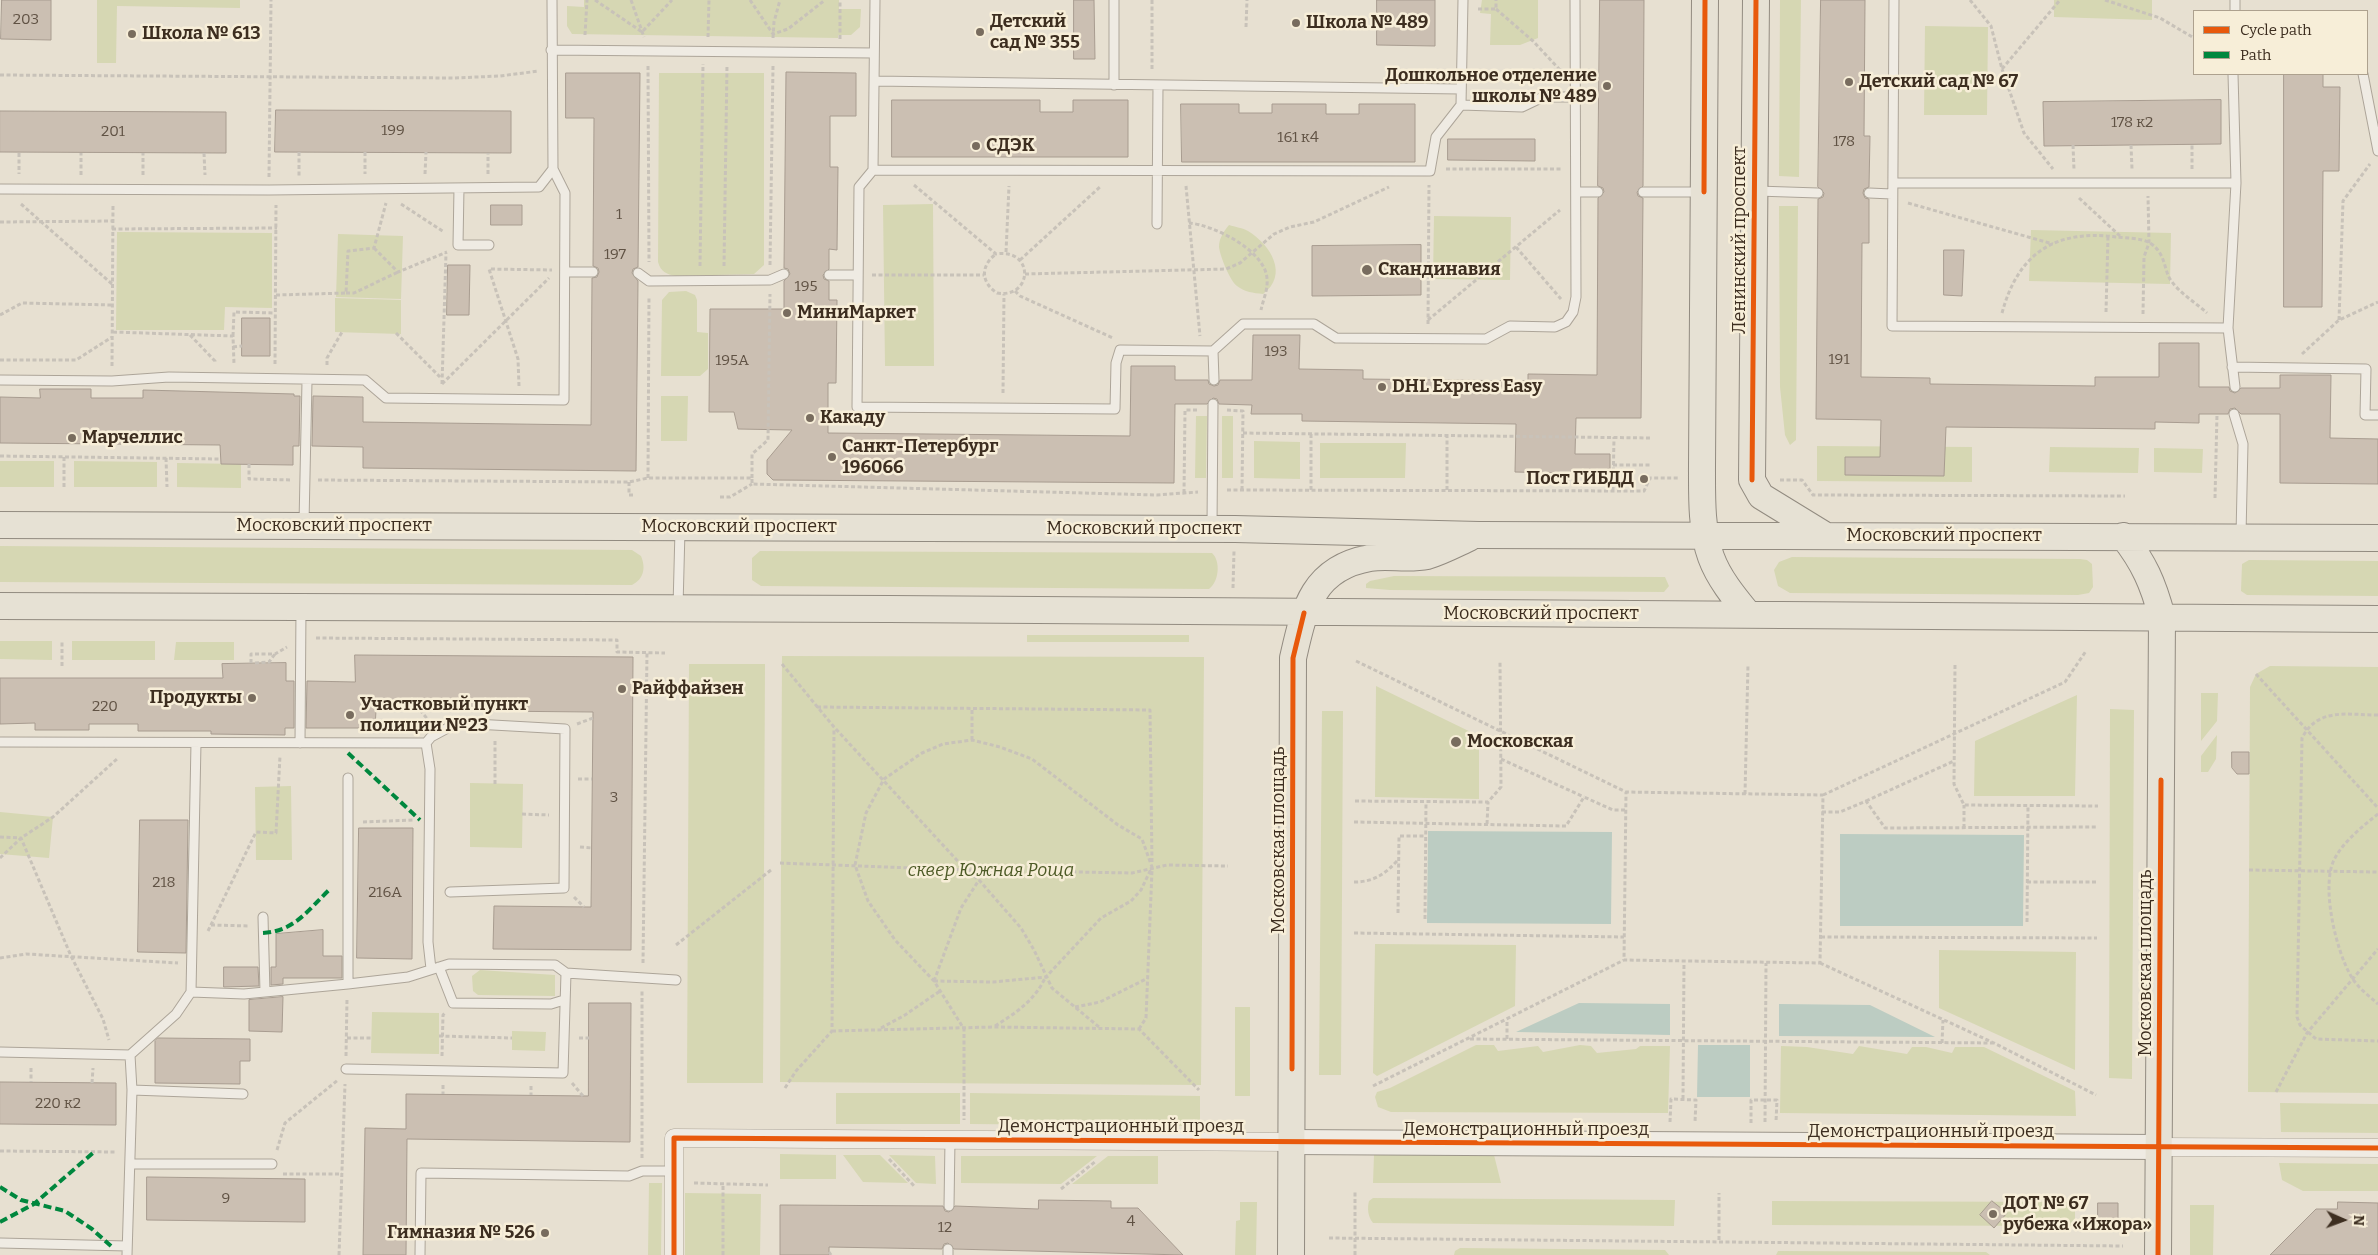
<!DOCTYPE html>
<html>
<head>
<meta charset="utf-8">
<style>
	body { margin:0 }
	#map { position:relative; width:2378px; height:1255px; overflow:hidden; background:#e7e0d1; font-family:Bitter,serif }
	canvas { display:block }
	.legend { position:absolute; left:2193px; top:10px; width:175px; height:65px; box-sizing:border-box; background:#f7eed8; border:1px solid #ada18e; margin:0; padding:6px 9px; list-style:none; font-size:15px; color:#3d2e20 }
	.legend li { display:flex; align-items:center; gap:10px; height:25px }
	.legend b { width:25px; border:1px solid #ada18e }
	.north { position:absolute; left:2318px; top:1195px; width:50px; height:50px; -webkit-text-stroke:4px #f7eed8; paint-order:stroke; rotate:92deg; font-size:14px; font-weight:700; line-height:20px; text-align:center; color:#3d2e20 }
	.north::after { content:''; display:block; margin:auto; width:18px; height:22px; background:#3d2e20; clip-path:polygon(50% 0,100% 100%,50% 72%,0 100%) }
</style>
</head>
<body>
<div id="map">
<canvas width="2378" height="1255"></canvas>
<ul class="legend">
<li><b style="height:6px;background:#e8590c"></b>Cycle path</li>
<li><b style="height:6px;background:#00873e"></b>Path</li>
</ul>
<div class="north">N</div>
</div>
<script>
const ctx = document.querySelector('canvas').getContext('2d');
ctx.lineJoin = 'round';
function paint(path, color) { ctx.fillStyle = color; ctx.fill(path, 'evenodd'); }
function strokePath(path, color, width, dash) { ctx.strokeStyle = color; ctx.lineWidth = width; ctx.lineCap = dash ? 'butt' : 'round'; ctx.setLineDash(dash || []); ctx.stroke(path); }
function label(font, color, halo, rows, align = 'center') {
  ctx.font = font + ' Bitter,serif'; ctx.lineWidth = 5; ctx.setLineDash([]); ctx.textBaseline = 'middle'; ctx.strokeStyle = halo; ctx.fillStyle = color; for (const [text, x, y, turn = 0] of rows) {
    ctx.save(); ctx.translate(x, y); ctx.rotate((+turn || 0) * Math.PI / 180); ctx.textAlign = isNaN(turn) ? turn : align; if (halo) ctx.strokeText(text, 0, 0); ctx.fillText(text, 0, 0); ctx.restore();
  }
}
const green = new Path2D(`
	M97,0H240V8L117,6L116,63H97Z
	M584,0H839V9H861L860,27L851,35H838V38L572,34L567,26V6L584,7Z
	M1482,0H1538V38L1520,45H1490L1491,14L1480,13Z
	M1780,0H1801L1799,177L1779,176Z
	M2054,0H2152V20L2054,17Z
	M1925,26L1988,27L1987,115H1924Z
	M659,73H764V265L754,274L676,276C666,274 661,272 658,262Z
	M933,204L934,366H885L883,205Z
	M1779,206H1798L1796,440L1790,445L1785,435L1780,387Z
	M1434,216L1511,217L1510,280L1433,279Z
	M1229,225C1235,227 1243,228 1248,231C1271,245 1289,275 1263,294C1253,293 1245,292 1237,286C1230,281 1220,256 1219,247C1219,238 1224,231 1229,225Z
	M2031,230L2171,233L2170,284L2029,281Z
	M117,232L272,233V308L225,307L224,330H116Z
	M338,234L403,236L401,299L336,297Z
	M686,291L695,295L697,300V332L708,333V369L700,376H661L662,300L669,292Z
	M335,298L401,300V334L335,332Z
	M661,396H688L687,441H661Z
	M1196,416H1207L1206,478H1195Z
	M1222,416H1233V478H1222Z
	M1254,441L1300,442V479L1254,478Z
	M1320,443H1406L1405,478H1320Z
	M1817,446L1972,447V482L1817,481Z
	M2050,447L2139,448L2138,473L2049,472Z
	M2154,448L2203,449L2202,473L2154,472Z
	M0,461H54V487H0Z
	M74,461L157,462V487H74Z
	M177,463L241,464V488L177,487Z
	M0,546L632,550L641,556C646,568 644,579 632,585L0,582Z
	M760,551L1212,553C1221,561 1219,582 1209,589L761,586L752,580V558Z
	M1792,557L2080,559L2087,560L2092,564L2093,587L2089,593L2078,595L1790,593L1778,586L1774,570L1779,562Z
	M2249,560L2378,561V596L2247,595L2241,591L2242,564Z
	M1394,576L1665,577L1669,586L1664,592L1390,590L1366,588V584L1370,581Z
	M1027,635H1189V642H1027Z
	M0,641H52V660L0,659Z
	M72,641H155V660H72Z
	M176,642H234V660H174Z
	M782,656L1204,657L1201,1085L780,1082Z
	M689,664H765L763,1083H687Z
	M2270,666L2378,667V1093L2248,1092L2250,687L2256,674Z
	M1376,686L1479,736V799L1375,797Z
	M2201,693H2218L2217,721L2201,741Z
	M2077,695L2075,796H1974L1975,741Z
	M2110,709L2134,710L2132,1079L2109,1078Z
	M1322,711H1343L1341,1075H1319Z
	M2217,735L2216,759L2208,772H2201V756Z
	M470,783L523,784L522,848L470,847Z
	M291,786L292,860H256L255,787Z
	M0,812L53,817L49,858L0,854Z
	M1375,944L1516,945L1515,1006L1377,1076L1373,1073Z
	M1939,950L2076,952L2075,1070L1939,1008Z
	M480,970L555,975V996L478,995L473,991L472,976Z
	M1235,1007H1250V1096H1235Z
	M372,1012L439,1013V1054L371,1053Z
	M512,1031L546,1032L545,1051L512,1050Z
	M1476,1045H1494L1498,1051L1538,1046L1543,1052L1580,1045L1591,1046L1597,1053L1636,1049L1640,1046H1670L1668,1113L1391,1112L1378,1107L1375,1097L1377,1092L1390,1088Z
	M1781,1046L1807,1047L1853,1054L1859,1046L1907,1054L1912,1047H1926L1952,1053L1955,1047H1984L2075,1091L2076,1116L1780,1113Z
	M836,1093H960V1124H836Z
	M970,1093L1200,1096V1126L970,1124Z
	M2280,1103L2378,1104V1133L2281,1132Z
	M780,1154L836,1155V1179H780Z
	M843,1155H880L908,1183L863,1182Z
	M889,1155L935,1156L936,1184L916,1183Z
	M1374,1155H1494L1501,1183H1373Z
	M961,1156H1097L1061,1184L961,1183Z
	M1108,1156H1158V1184H1072Z
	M2279,1163L2378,1164V1191H2303L2282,1180Z
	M649,1183H662L661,1255H648Z
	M685,1193L761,1194L760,1255H685Z
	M1373,1198L1675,1200L1674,1226L1373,1223C1368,1217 1367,1208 1369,1201Z
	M1772,1201L2075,1202V1226L1772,1225Z
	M1240,1202H1257L1256,1255H1235L1236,1221L1240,1220Z
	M2190,1205H2214L2213,1255H2190Z
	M1460,1248L1665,1250L1669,1255H1454L1455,1251Z
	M1778,1251L1986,1252L1990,1255H1776Z`);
const water = new Path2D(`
	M1428,831L1612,832L1611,924L1427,923Z
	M1840,834L2024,835L2023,926H1840Z
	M1579,1003L1670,1004V1035L1516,1032Z
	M1779,1004L1870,1005L1935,1037L1779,1036Z
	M1698,1045H1750V1097H1697Z`);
const building = new Path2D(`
	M2,0H51V40L1,39Z
	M1074,0H1094L1095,59H1074Z
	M1377,0H1435V46L1377,45Z
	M1600,0H1644L1643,186L1637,192L1638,196L1643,198L1641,418H1576L1575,454H1610V474L1515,472L1516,424L1302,421V414H1251L1252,405L1219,404L1217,399L1213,398L1207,404H1175L1174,483L773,480L767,474V460L792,430L738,429L734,412H709L710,309H784V281L790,274L788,269L784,268L786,72L856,73V116H830V167H838L837,250L829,249V269L823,275L824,279L829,281V300H837L836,383H828V433L1130,436L1131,366H1175V380H1208L1209,384L1214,386L1218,385L1220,380H1252L1253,335H1300L1299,369L1363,370V379L1528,381V374L1597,375L1598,198L1604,192L1603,188L1598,186Z
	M1821,0H1865L1864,136H1870L1869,187L1864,189L1863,193L1865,198L1869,199V243H1862L1861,377L1930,378V384L2095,386V377H2159V343H2199V387H2229L2230,391L2235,393L2241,388H2280V375H2331L2330,438L2378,439V484L2280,483V414H2241L2235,408L2230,409L2228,414H2199V423L2155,422V429L1946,427L1944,476L1845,475V457H1880L1881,420L1816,419L1818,199L1823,197L1824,193L1818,187Z
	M566,73H640L638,267L633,269L632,273L638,281L636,471L363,468V447L312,446L313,396L363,397V422L591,425L592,278L597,277L599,272L598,268L593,266L594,118H566Z
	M2284,74H2323V87H2340L2339,171H2323L2322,307H2284Z
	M892,100H1040V112H1073V100H1128V157H892Z
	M2221,100V144L2044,146L2043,102Z
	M1181,104H1239V113H1272V104H1326V114H1359V104H1415V162H1182Z
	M276,110L511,111V153L275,152Z
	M0,111L226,112V153L0,152Z
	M1448,139H1535V161L1448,160Z
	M491,205H522V225H491Z
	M1421,245V295L1312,296V246Z
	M1944,250H1964L1962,296L1944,295Z
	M448,265H470L469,315H447Z
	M242,318H270V356H242Z
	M40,389H91V398H143V390L294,394V396H300L299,446H293V465L221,464L220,445L0,443V397L40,398Z
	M355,655L633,657L631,950L493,949L494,906L591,907L593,712L376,710L375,728H306L307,681L355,682Z
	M286,663V681H294V728H285V735L211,734V731H138V724H89V730H35V723L0,724V678H223L222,664Z
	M2232,752H2249V774H2237L2232,768Z
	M140,820H188L186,953L138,952Z
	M359,828H413L412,959L357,958Z
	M323,930V956H342V978H283V984L271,985V967H276V934Z
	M224,967H258L259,986L224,987Z
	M283,997L282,1032L249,1031V1000Z
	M589,1003H631L630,1142L407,1139L406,1255H363L365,1128L406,1129V1094L588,1096Z
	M158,1038L250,1039V1061H240V1084L155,1083V1041Z
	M0,1082L116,1083V1125L0,1124Z
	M147,1177L305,1179V1222L147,1220Z
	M1039,1200L1111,1201V1208H1138L1183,1255L954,1249L948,1243L944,1244L942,1249L829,1247V1255H780V1205L943,1206L945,1211L949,1212L955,1206L1038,1209Z
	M1992,1201L2007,1213L1994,1228L1980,1215Z
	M2338,1202L2378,1203V1255H2270L2316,1209H2337Z
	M2098,1203H2118V1226H2098Z`);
const path = new Path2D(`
	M595,0L642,32L672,0
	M631,0L644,37
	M750,0L773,34L788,29L825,0
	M1152,0V69
	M1970,0L1991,26L2002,69L2024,133L2053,169
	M2105,0L2160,18L2194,38
	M1478,9H1496V0
	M1496,9L1533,41L1560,70
	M1246,27L1247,0
	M585,35L587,0
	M708,37L709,0
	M773,38L774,22L780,0
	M840,39V0
	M648,66L649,262
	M2002,69L2060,0
	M0,75L454,78L500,76L539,71
	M2073,145L2074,170
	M2131,145L2132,169
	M299,152V176
	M365,152V174
	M19,153V174
	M204,153L205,175
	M1446,169H1562
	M2192,169V145
	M425,174L426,152
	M488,174V153
	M81,175V153
	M143,175V153
	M269,177L271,0
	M914,185L996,254C1035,248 1033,299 997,293C980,282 981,265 996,254
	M1186,186L1200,336
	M2079,198L2120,236
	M1908,203L2053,244
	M21,204L112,284
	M401,204L444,232
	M0,222L113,221
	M1189,223C1214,225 1266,251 1267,279C1268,290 1263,300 1261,310
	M112,229L277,228
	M1516,247L1561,299
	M374,248L398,272L447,252
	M1006,252L1009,186
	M1020,260L1101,186
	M770,265L773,66
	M700,266L703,64
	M724,266L727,65
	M1025,274L1226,269L1240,263L1274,234L1290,227L1314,222L1389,187
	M872,275H984
	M1015,291L1020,296L1113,338
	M346,293H354L398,272
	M276,295L346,293L348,251L374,248L386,203
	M2106,312L2108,236
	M2002,313C2018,254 2054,229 2116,237C2126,238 2142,238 2150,243C2167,254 2163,271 2172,282C2181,294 2196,303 2207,313
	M2143,314L2144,257L2149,243L2148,196
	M0,315L22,303L113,305
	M1428,320L1560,210
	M2339,320L2343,201L2370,164
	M1428,324L1429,185
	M113,332L233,336L234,364
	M396,333L440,377
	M190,335L215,361V364
	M233,336L234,312L275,313
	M233,347L242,346
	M2302,354L2339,320L2378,302
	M0,360H76L112,337
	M275,364L276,205
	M327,365V358L342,332
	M112,366L113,205
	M442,384L549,278
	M442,384L446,253
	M519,386L518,359L489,269L552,270
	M1003,393L1004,294
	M1227,410L1243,411L1242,490
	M1243,433L1651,438
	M0,456L220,459
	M166,458L167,487
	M249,464V479L292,480
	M1613,465H1651
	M648,478L649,296
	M752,478V454L768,440L770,294
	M318,480L629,482L648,478H752V484L1157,495L1198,492
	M1780,480H1802L1813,495L2125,496
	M629,482V495H634
	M64,487V457
	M1227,490L1644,491L1650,478H1679
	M1311,490V434
	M1447,490V435
	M1613,491L1614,437
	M1184,493L1185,410H1199
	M720,497H730L752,484
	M2215,498L2217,414
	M1233,588L1234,551
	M316,638L617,640V652L665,653
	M1356,661L1626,792L1823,795L1820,963L1624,960L1626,792
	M251,663V654H275L287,647
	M255,663L269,662L275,654
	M782,664L834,727L966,870L979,880L1021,928L1034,950L1052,988L1099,1027
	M1955,665L1954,784L1964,805L2098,806
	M62,666V641
	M2256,674L2378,808
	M817,707L1150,710L1152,863
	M420,710L429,721
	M2378,715C2347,715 2318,707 2302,738L2297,1017L2300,1025L2316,1039L2378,1041
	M577,724L593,718
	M972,740V709
	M1501,759L1584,797
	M578,779H592
	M495,784V739
	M1745,794L1748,664
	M1823,795L2065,682L2086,651
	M1355,801L1488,802L1501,787L1500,662
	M1866,801L1954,761
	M1822,812H1840L1866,801L1885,828L2098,827
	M522,814L549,815
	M2378,814C2363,826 2345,840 2335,858C2320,884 2336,951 2351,976C2357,987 2369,996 2378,1004
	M363,822L414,820
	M1354,822L1566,826L1584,797L1613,810H1626
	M1487,824L1488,803
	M1964,828V805
	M0,837L21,838L71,956L103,1019L109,1040
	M580,847L592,848
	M0,858L21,838L53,817L118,758
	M780,863L966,870L1132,873L1167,865L1228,866
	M2249,870L2378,872
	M1354,882C1374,882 1385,874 1398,860
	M2027,882H2097
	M574,897L584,907
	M1398,913L1399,836H1425
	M1425,919L1426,802
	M2027,922L2028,806
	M211,925L250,926
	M208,931L256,832L276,833L280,756
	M1354,933L1624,937
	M1821,937L2097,938
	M676,945L771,870
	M0,958L26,954L178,963
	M643,963L647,652
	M1820,963L1994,1043L2096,1095
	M934,981L993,982L1046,977L1101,918L1131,901L1141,890L1152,867L1142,839L1118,825L1032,759L1000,747L972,740L943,744L922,753L884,779L866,813L855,865L868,901L895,940L934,981L964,1029V1120
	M934,981L961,908L979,880
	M1075,1007L1100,1002L1148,978
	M995,1026C1016,1013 1035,1000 1045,978
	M881,1028L905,1015L940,991
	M1139,1029L1146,1018L1152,870
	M832,1031L994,1027L1139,1029L1199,1090
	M439,1036L512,1038
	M347,1038H371
	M579,1038H589
	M1470,1039L1994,1043
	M1507,1039V1020
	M1942,1043L1943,1020
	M346,1056L347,999
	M442,1056L443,1015L445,1013
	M31,1068V1082
	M92,1083L93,1068
	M572,1083L583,1096
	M443,1085V1094
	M531,1086V1095
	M1373,1086L1624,960
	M785,1088L796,1071L832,1031L834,728
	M2276,1092L2307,1033L2378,949
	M1683,1099L1684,961
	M1670,1122L1671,1099L1696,1100L1695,1122
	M1765,1122L1766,963
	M1751,1123V1100H1777L1776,1122
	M277,1150L285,1123L338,1080
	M0,1151L117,1152
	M642,1158V991
	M889,1159L915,1187
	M283,1174H342
	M694,1183L768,1185
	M1061,1189L1096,1161
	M1329,1238L2123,1246
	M1719,1240V1193
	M829,1252L831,1255
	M339,1255L345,1084
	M723,1255V1184
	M1355,1255V1191`);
const lane = new Path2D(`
	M875,0L873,170L859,187L857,407L1115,409L1116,363L1120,350L1213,351
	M1114,0V85
	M1894,0L1892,326L2228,328
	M2235,11V0
	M551,50L874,53
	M2233,74L2236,183L2228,328L2235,387
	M2363,74L2378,151
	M874,81L1461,89
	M1461,105L1522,107L1543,97H1575
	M873,170L1430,171L1436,137L1461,105L1463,0
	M1893,183H2236
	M459,188L458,245H489
	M0,189L269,190L539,187L553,169
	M1757,191L1818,193
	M1576,192H1598
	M1643,192H1701
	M1869,193L1892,194
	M1157,224L1158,86
	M565,272H593
	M638,273L649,281L770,280L784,274
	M829,275H858
	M2232,367L2366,369L2365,415H2378
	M0,380L112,381L169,377L365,380L386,398L564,400L565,193L553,169L552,0
	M1214,380L1213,351L1243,324H1314L1336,338L1486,339L1510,326L1555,327L1566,322L1573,312L1576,297L1575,0
	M2234,414L2243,444L2241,535
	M304,523L307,381
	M1212,526L1213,404
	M678,607L680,530
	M0,742L426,743L431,737L457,723L565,729L564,888L450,892
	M196,743L191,992L244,994L348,984L408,977L449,964L555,965L566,973L676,980
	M300,743L301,608
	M426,743L430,769L428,942L431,969
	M348,778V984
	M263,917L265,992
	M439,967L453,1003L551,1004L564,1000
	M0,1052L130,1055
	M346,1069L563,1073L566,973
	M132,1090L243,1094
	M130,1164H272
	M949,1206L950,1140
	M0,1243L127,1246
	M127,1255L132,1090L130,1055L176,1014L191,992
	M420,1255L421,1173L629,1176L642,1171H674
	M948,1255V1249`);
const street = new Path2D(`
	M2158,1147L2378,1148
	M674,1255V1138L1291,1142`);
const secondary = new Path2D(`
	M1291,1142L2158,1147`);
const primary = new Path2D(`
	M1705,0L1702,465C1702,495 1701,530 1711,557C1719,579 1735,598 1749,615
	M1756,0L1752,480L1761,496L1823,534
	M0,525L1235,529L1479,535L2378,538
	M2123,536C2144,563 2153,583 2162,617L2158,1255
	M0,606L889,609L2378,619
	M1291,1255L1293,658C1304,610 1312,568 1370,558C1388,555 1408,560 1427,556C1441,552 1456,544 1469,538`);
const quiet = new Path2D(`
	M348,753L420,820
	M263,933C295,931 308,910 330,889
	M0,1187L21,1200L65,1211L92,1229L111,1246
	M0,1222L34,1204L94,1152`);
const cycleway = new Path2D(`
	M1704,192L1705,0
	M1752,480L1756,0
	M1292,1069L1293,658L1304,613
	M674,1255V1138L2378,1148
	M2158,1255L2161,780`);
const markers = [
	[1296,23,5,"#786c5e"],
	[980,32,5,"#786c5e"],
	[132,34,5,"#786c5e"],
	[1849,82,5,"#786c5e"],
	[1607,86,5,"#786c5e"],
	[976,146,5,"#786c5e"],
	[1367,270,6,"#786c5e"],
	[787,313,5,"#786c5e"],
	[1382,387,5,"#786c5e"],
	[810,418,5,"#786c5e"],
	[72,438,5,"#786c5e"],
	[832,457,5,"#786c5e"],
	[1644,479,5,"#786c5e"],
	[622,689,5,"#786c5e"],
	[252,698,5,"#786c5e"],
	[350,715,5,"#786c5e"],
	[1456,742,6,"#786c5e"],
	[1993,1214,5,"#786c5e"],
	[545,1233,5,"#786c5e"]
];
const numberNames = [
	["203",26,20],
	["178 к2",2132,123],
	["199",393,131],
	["201",113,132],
	["161 к4",1298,138],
	["178",1844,142],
	["1",619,215],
	["197",615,255],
	["195",806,287],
	["193",1276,352],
	["191",1839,360],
	["195А",732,361],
	["220",105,707],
	["3",614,798],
	["218",164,883],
	["216А",385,893],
	["220 к2",58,1104],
	["9",226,1199],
	["4",1131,1222],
	["12",945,1228]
];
const poiNames = [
	["Детский",990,22],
	["сад № 355",990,43],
	["Школа № 489",1306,23],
	["Школа № 613",142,34],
	["Дошкольное отделение",1597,76,"right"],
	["школы № 489",1597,97,"right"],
	["Детский сад № 67",1859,82],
	["СДЭК",986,146],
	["Скандинавия",1378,270],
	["МиниМаркет",797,313],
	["DHL Express Easy",1392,387],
	["Какаду",820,418],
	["Марчеллис",82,438],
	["Санкт-Петербург",842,447],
	["196066",842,468],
	["Пост ГИБДД",1634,479,"right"],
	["Райффайзен",632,689],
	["Продукты",242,698,"right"],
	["Участковый пункт",360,705],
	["полиции №23",360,726],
	["Московская",1467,742],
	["ДОТ № 67",2003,1204],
	["рубежа «Ижора»",2003,1225],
	["Гимназия № 526",535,1233,"right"]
];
const streetNames = [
	["Ленинский проспект",1740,240,-90],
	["Московский проспект",334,526],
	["Московский проспект",739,527],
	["Московский проспект",1144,529],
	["Московский проспект",1944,536],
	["Московский проспект",1541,614],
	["Московская площадь",1279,840,-90],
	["Московская площадь",2146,963,-90],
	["Демонстрационный проезд",1121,1127],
	["Демонстрационный проезд",1526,1130],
	["Демонстрационный проезд",1931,1132]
];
const parkNames = [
	["сквер Южная Роща",991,871]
];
paint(green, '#d6d7b3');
paint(water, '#bcccc2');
paint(building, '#cbbfb2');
strokePath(building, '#a89c90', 1);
strokePath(lane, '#ada599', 11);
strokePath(street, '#ada599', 19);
strokePath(secondary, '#9c958a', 26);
strokePath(primary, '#928b80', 28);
strokePath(path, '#c8c2b9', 3, [4, 2.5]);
strokePath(lane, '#efebe3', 9);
strokePath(street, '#efebe3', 18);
strokePath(secondary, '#efebe3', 24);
strokePath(primary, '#e6e1d4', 26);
strokePath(quiet, '#00873e', 4, [8, 4]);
strokePath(cycleway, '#e8590c', 5);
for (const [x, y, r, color] of markers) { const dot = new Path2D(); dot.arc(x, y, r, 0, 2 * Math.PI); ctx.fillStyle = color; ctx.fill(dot); strokePath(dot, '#f7eed8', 2); }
label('15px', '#605244', null, numberNames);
label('bold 18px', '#3d2e20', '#f7eed8', poiNames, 'left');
label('18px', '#3d2e20', '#f7eed8', streetNames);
label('italic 18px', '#4d5a26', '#f7eed8', parkNames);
</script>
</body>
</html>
